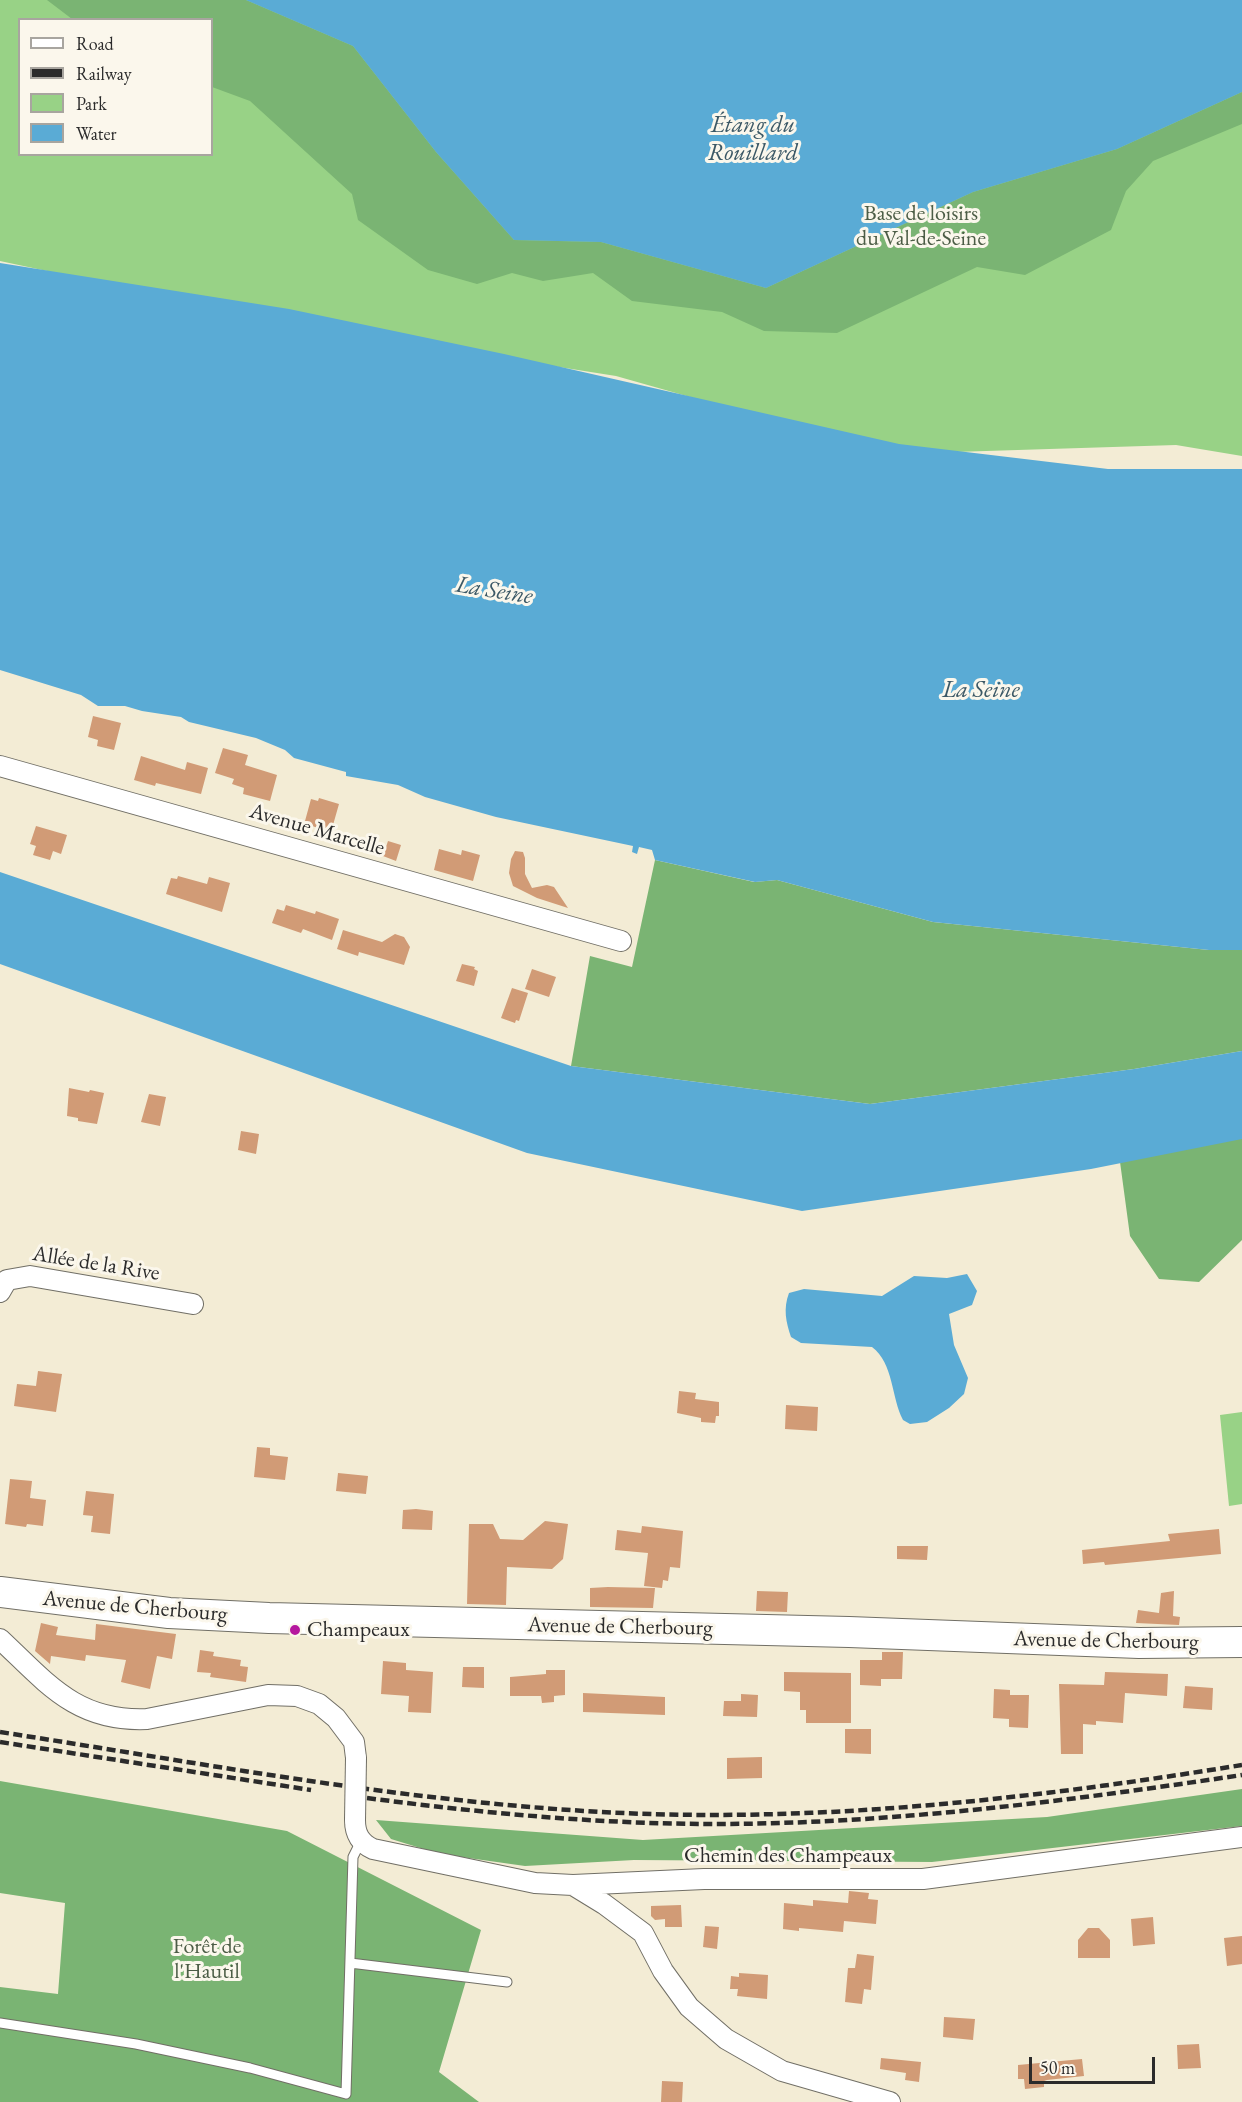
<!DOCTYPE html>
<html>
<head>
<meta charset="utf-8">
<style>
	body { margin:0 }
	#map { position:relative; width:1242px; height:2102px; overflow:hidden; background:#f3ecd5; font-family:"EB Garamond",serif }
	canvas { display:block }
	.legend { position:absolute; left:18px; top:18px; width:195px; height:138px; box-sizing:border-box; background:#fbf7ec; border:2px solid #a8a59f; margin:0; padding:8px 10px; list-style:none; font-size:18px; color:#2b2b2b }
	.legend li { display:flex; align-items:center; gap:12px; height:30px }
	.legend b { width:30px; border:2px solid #a8a59f }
	.scale { position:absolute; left:1029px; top:2057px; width:126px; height:27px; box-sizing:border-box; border:3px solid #2b2b2b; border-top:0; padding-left:8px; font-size:18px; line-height:21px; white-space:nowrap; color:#2b2b2b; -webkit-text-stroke:4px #fbf7ec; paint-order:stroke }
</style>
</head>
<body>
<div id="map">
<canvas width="1242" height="2102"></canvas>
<ul class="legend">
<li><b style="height:8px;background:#fff"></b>Road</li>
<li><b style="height:8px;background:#2b2b2b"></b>Railway</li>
<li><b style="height:16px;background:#98d286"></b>Park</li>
<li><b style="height:16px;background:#5aabd5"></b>Water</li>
</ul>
<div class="scale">50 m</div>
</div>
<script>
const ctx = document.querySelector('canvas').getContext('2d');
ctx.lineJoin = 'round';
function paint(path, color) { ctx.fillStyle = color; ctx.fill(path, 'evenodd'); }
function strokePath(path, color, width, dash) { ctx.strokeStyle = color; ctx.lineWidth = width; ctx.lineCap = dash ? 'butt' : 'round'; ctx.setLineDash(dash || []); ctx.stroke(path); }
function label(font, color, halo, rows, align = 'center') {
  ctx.font = font + ' "EB Garamond",serif'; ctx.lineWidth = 6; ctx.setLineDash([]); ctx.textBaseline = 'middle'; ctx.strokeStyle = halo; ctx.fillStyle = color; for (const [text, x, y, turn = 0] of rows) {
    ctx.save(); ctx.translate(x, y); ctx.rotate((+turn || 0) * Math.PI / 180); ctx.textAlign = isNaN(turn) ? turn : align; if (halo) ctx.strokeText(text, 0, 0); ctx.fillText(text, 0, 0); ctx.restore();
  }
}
const green = new Path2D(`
	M0,0H1242V456L1176,445L891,454L616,376L324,330L0,261ZM20,20H212V154H20Z
	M1242,1412V1504L1229,1506L1220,1415Z`);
const forest = new Path2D(`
	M47,0H246L353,46L436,152L514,240L601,242L766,288L973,192L1117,149L1242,92V124L1153,161L1126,191L1111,230L1025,275L977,267L837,333L764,331L722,312L632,301L593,273L543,281L512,273L477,284L428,270L358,220L352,194L250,101L212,87V20L72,19Z
	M655,860L754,882L777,880L933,922L1209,950H1242V1051L1134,1069L870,1104L571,1066L590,956L632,967Z
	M1242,1132V1240L1199,1282L1159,1279L1130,1236L1118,1147Z
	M0,1781L287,1831L481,1930L439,2072L479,2102H0V1987L58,1994L65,1903L0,1893Z
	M1242,1789V1826L932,1862L634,1860L525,1866L440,1854L391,1839L376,1820L643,1840L1047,1817Z`);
const water = new Path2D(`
	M246,0H1242V92L1117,149L973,192L766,288L601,242L514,240L436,152L353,46Z
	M0,263L289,309L504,354L899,444L1108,469H1242V950H1209L933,922L777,880L755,882L655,860L652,850L639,847L637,854L632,852L633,846L496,817L425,797L398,785L346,776V772L294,758L285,750L256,738L189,722L181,717L142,711L125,706H98L81,695L0,670Z
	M0,872L571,1066L870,1104L1134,1069L1242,1051V1139L1091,1169L802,1211L527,1153L0,964Z
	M967,1274L977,1291L972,1305L949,1314L954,1345L968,1378L964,1394L949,1408L927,1422L910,1424L903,1420C891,1397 894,1364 872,1347L801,1343L791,1337C786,1322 783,1309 789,1293L804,1289L882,1296L914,1276L947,1278Z`);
const building = new Path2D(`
	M93,716L121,723L114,750L97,746L98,740L88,737Z
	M223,748L248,755L245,765L277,775L270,801L243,794L244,788L232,784L234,779L215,773Z
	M141,756L185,770L187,762L208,768L201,794L156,783L155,786L134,780Z
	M319,798L339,804L331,832L312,826V823L305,821L311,799L318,801Z
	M36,826L67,835L61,854L53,851L50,860L33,855L36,846L30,844Z
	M388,841L401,845L396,861L383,856Z
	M439,849L461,855L462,850L480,855L473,881L434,870Z
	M515,851L523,852L525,858V874L532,888L547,885L554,887L568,908L537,898L513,886L509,873L511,859Z
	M178,876L207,884L209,877L230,883L222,912L166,894L171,878L177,879Z
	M286,905L315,914L316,911L339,919L332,940L303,929L301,933L272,923L277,909L284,911Z
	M343,930L382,942L395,934L404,937L410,947L404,965L359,952L358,956L337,949Z
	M462,964L475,967L474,969L478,971L474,986L456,981Z
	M532,969L556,977L549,997L525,989Z
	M512,988L528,993L519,1021L516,1020L515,1023L501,1018Z
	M69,1088L89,1092L90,1090L104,1093L97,1124L78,1121V1118L67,1116Z
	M149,1094L166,1097L160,1126L141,1122Z
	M241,1131L259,1134L256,1154L238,1150Z
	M38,1371L62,1374L56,1412L14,1406L17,1384L36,1386Z
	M679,1391L696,1393L695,1399L719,1402V1416H716L715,1423L701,1422V1418L677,1413Z
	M786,1405L818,1407L817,1431L785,1429Z
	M257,1447L270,1448V1455L288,1457L285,1480L254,1477Z
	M338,1473L368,1476L366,1494L336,1491Z
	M10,1479L32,1481L30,1498L46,1500L43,1526L27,1524L26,1527L5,1524Z
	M86,1491L114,1494L110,1534L91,1532L93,1516L83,1515Z
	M416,1509L433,1511L432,1530L402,1529L403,1510Z
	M545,1521L568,1524L563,1559L552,1569L507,1567L506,1605L467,1604L469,1524H493L500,1539L523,1540Z
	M642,1526L683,1531L680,1568L670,1567L668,1581L663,1580L662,1588L644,1586L648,1553L615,1550L617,1530L641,1533Z
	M1219,1529L1221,1554L1105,1565L1104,1562L1083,1564L1082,1550L1170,1541L1168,1534Z
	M897,1546H928L927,1560L897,1559Z
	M608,1587L655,1588L653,1608L590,1607V1588Z
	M757,1591L788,1592L787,1612L756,1611Z
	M1174,1591L1173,1616L1180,1617L1179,1625L1136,1623L1138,1610L1159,1613L1161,1593Z
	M41,1623L58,1627L56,1635L95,1640L96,1624L176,1634L172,1659L157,1656L150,1689L121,1682L126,1660L86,1655L85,1661L51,1656L50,1664L35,1651Z
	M200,1650L214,1652L213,1656L241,1660L240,1666L248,1667L246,1682L210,1677L211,1673L197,1672Z
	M882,1652H903L902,1679H881V1686L860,1685V1660H882Z
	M383,1661L406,1663V1670L433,1672L431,1713L408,1712L409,1696L381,1694Z
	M463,1667H484V1688L462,1687Z
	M546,1670H565V1695L554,1696V1702L542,1703L541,1696H510V1677L546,1674Z
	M784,1672L851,1673V1723H806V1710H800V1692L784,1691Z
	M1105,1672L1168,1674L1167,1696L1125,1693L1123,1723L1096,1721V1725L1083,1724V1754H1061L1059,1684L1104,1685Z
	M1185,1686L1213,1688L1212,1710L1183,1708Z
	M994,1689L1010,1690V1695H1029L1028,1728L1009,1727V1719L993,1718Z
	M583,1693L665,1697V1715L583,1712Z
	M741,1694L758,1695L757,1717L723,1716L724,1701H741Z
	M845,1729H871V1754L845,1753Z
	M762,1757V1778L727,1779V1758Z
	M849,1891L869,1893L868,1899L878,1900L876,1924L844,1921L843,1932L799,1928V1931L783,1929L784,1903L813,1906V1900L848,1903Z
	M681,1905L682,1927H665V1919L655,1920L651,1916V1906Z
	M1153,1917L1155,1944L1133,1946L1131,1919Z
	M705,1926L719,1927L717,1949L703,1947Z
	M1088,1928H1099L1110,1940V1958H1078V1940Z
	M1242,1936V1964L1227,1966L1224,1938Z
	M857,1954L874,1956L871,1990L864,1989L862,2004L845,2002L848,1968H855Z
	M739,1973L768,1975L767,1999L737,1996L738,1989H730L731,1976L739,1977Z
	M944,2017L975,2019L973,2040L943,2037Z
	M1199,2044L1201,2068L1178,2069L1177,2045Z
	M881,2058L921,2062L919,2082L905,2080L906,2073L880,2069Z
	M1082,2059L1084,2076L1047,2080L1044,2081V2087L1025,2089L1024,2079H1018V2065Z
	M662,2081L683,2082L682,2102H661Z`);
const service = new Path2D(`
	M350,1963L507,1982
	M0,2023L136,2044L250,2068L346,2094L353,1857L361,1841`);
const minor = new Path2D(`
	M0,766L621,941
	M0,1292L7,1280L30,1276L193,1304
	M0,1639C47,1683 76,1722 147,1719L268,1695L297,1696L319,1704L336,1718L354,1742L356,1758
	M355,1820C355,1834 360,1843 373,1849L535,1883L573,1885L704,1879H923L1242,1837
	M573,1885L604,1904L643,1933L663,1971L689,2007L726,2039L782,2071L890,2102`);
const primary = new Path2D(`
	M0,1592L169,1613L269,1618L849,1632L1139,1643L1242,1642`);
const rail = new Path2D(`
	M0,1732C194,1762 389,1799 585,1811C805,1825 1025,1800 1242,1765
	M0,1742L311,1790
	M367,1798C482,1813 598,1824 715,1824C892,1824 1067,1801 1242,1775`);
const minorBridge = new Path2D(`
	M355,1820L356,1758`);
const markers = [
	[295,1630,6,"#b5179e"]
];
const parkNames = [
	["Base de loisirs",921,214],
	["du Val-de-Seine",921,239],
	["Forêt de",207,1947],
	["l'Hautil",207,1972]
];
const streetNames = [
	["Avenue Marcelle",317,830,16],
	["Allée de la Rive",96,1264,9],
	["Avenue de Cherbourg",135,1607,5],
	["Avenue de Cherbourg",620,1627,1],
	["Avenue de Cherbourg",1106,1641,1],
	["Chemin des Champeaux",788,1856]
];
const poiNames = [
	["Champeaux",307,1630]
];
const waterNames = [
	["Étang du",753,125],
	["Rouillard",753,153],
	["La Seine",494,591,9],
	["La Seine",981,690]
];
paint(green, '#98d286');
paint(forest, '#7ab473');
paint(water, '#5aabd5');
paint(building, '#d19b76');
strokePath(service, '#716f66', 11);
strokePath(minor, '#716f66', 22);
strokePath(primary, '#716f66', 32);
strokePath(service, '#fff', 9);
strokePath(minor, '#fff', 20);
strokePath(primary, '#fff', 30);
strokePath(rail, '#2b2b2b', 4.5, [9, 4.5]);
strokePath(minorBridge, '#716f66', 22, []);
strokePath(minorBridge, '#fff', 20);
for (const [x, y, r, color] of markers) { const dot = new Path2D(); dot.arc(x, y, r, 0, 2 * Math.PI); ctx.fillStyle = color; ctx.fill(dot); strokePath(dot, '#fbf7ec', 2); }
label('22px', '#4c5d46', '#fbf7ec', parkNames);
label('22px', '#2b2b2b', '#fbf7ec', streetNames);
label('22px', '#2b2b2b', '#fbf7ec', poiNames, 'left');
label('italic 24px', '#3b5866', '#fbf7ec', waterNames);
</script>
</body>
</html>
